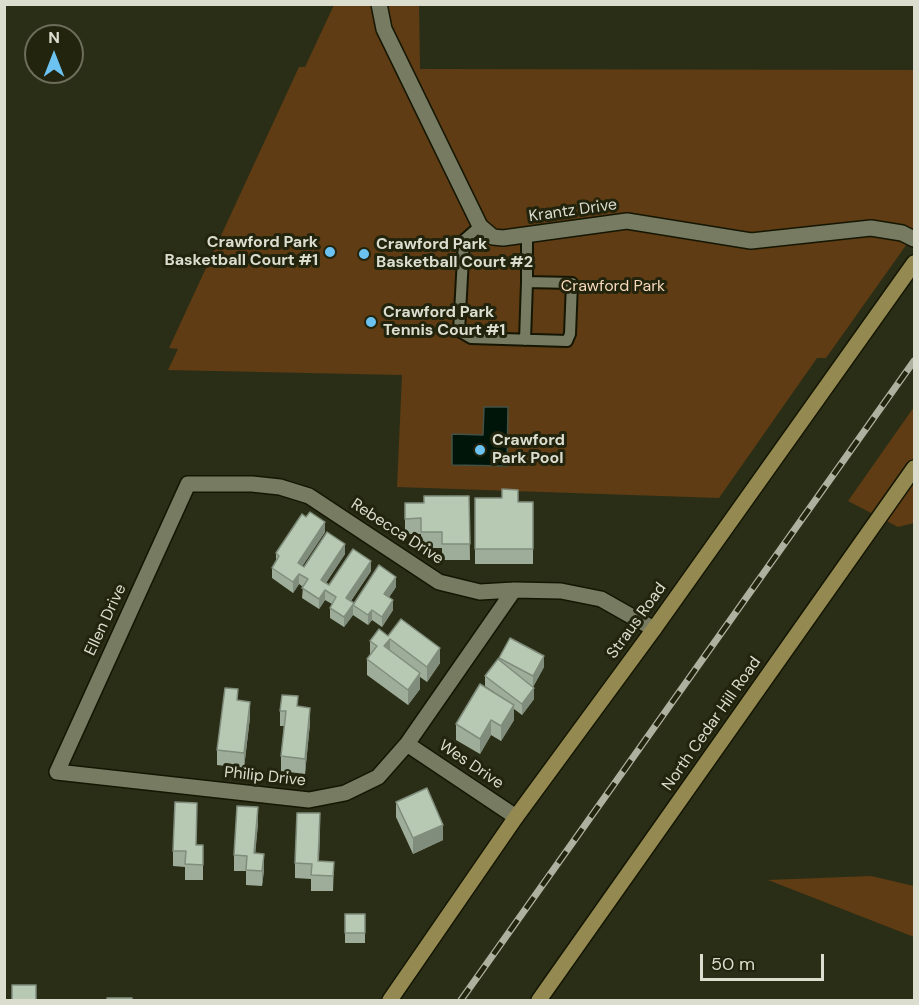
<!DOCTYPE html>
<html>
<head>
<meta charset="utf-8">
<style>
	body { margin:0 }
	#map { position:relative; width:919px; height:1005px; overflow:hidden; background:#2b2e17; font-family:"DM Sans",sans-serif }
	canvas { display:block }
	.frame { position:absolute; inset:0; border:6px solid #dbdecf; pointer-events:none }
	.north { position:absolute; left:24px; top:24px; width:60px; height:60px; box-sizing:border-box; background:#22240d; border:2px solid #6c6e5b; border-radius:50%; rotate:0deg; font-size:16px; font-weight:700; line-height:24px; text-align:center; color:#dbdecf }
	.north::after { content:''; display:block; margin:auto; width:21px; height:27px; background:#6cc3f2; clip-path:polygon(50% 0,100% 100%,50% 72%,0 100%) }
	.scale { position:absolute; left:700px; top:954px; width:124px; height:27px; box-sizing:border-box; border:3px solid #dbdecf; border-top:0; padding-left:8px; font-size:18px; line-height:21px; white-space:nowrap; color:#dbdecf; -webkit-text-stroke:4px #22240d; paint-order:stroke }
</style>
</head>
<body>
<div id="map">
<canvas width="919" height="1005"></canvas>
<div class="frame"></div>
<div class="north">N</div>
<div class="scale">50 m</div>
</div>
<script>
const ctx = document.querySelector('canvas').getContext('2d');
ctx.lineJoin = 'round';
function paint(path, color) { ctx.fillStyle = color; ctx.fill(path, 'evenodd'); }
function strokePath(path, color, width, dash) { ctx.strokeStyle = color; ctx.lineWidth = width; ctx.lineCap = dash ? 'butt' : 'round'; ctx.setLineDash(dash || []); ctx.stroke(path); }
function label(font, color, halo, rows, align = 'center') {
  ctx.font = font + ' "DM Sans",sans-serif'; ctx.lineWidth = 6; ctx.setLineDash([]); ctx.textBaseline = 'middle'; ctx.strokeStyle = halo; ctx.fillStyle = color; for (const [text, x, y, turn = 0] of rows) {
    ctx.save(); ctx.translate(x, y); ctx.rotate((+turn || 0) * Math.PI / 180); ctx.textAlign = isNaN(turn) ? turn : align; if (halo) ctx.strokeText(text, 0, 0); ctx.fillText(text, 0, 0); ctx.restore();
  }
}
const green = new Path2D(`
	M334,5H419L420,69L914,70V234L826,358H817L719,498L397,487L402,375L168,370L178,349L169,348L299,67H305Z
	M914,407V523L898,527L848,501Z
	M871,876L914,886V937L768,880Z`);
const water = new Path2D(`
	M484,407H508L507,466L452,465V434L483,435Z`);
const lane = new Path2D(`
	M480,226L464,240L459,331L471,338L567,341L570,334L572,283L527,282V235
	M525,340L527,282`);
const street = new Path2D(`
	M379,4L384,29L480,226L493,237L503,238L627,221L751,241L871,228L902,233L914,239
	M514,590L407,744L378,777L345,793L309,800L57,772L188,484H252L280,487L309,496L439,582L480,592L514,590L561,591L601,599L654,629
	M407,744L516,817`);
const secondary = new Path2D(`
	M390,1000L516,817L654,629L914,263
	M539,1000L914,468`);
const rail = new Path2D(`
	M461,1000L914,361`);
const wall = new Path2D(`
	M469,496L470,560H442V548H421V534H405V503H424Z
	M475,498L518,502H533V564H475Z
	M325,532L302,566L304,567L345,554L326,583L329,585L371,571L351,601L354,603L396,587L389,597L393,610L382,627L372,620L368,625L353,615L344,627L330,618V608L332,604L325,600L319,609L302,598L303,587L299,584L293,593L272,578V568L276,562V553Z
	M388,636L440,663L427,682L420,677V689L408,705L367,675V659L370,656V641Z
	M499,658L544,667L533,687L534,699L522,715L514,709V720L501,741L491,735L480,754L456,740V724L494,692L485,686V676L499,660Z
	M238,700L250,717L244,768L217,765V750Z
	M298,706L310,723L305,774L281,771V756L284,726H280V711Z
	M396,802L443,840L413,854L396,817Z
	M258,823L255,853L264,870L262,886L246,885V871H234V855Z
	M320,829L319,861L334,862L333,891H311V879L295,878V863Z
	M196,845H203V880H185V867L173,866V851Z
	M345,914H365V943H345Z`);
const shadedWall = new Path2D(`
	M325,522V532L298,573V563Z
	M345,544V554L321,590V580Z
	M371,561V571L346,608V598Z
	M299,574V584L293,593V582Z
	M396,577V587L384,605V594Z
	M325,590V600L319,609V599Z
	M393,600V610L382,627V617Z
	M354,603L353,605V615L344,627V617Z
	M372,610V620L368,625V615Z
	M390,639V655L384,646Z
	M440,648V663L427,682V667Z
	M544,656V667L533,687V676Z
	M420,673V689L408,705V690Z
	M534,688V699L522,715V704Z
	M250,702V717L244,768V753Z
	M514,705V720L501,741V726Z
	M310,708V723L305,774V759Z
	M491,720V735L480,754V739Z
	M258,807V823L254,869V853Z
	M443,825V840L413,854V838Z
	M264,854V870L262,886V871Z`);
const building = new Path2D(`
	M502,489L518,490V502H533V549H475V498H502Z
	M424,496H469L470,544H442V532H421V518L405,519V503H424Z
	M310,512L325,522L298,563L304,567L327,532L345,544L321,580L329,585L353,549L371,561L346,598L354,603L344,617L330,608L336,597L325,590L319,599L302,588L308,579L299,574L293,582L272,568L279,556L276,553L302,514L306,517Z
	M379,565L396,577L384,594L393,600L382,617L372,610L368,615L353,605Z
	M401,619L440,648L427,667L390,639L384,646L420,673L408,690L367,659L377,646L370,641L379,629L388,636Z
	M510,638L544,656L533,676L499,658Z
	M498,659L534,688L522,704L485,676Z
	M480,684L514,705L501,726L491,720L480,739L456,724Z
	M225,688L238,689L237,700L250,702L244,753L217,750Z
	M282,695L298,696L297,706L310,708L305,759L281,756L286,711H280Z
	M427,788L443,825L413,838L396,802Z
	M175,802L197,803L196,845H203V865L185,864L186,851H173Z
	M237,806L258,807L254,853L264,854L262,871L246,870L247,856L234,855Z
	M297,813H320L318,861L334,862L333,876L311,875L312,864L295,863Z
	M345,914H365V933H345Z
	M12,985H36V1000H12Z
	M107,998H132V1000H107Z`);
const markers = [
	[330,252,6,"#6cc3f2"],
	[364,254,6,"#6cc3f2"],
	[371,322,6,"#6cc3f2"],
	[480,450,6,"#6cc3f2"]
];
const streetNames = [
	["Krantz Drive",573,211,-8],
	["Rebecca Drive",397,532,33],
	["Ellen Drive",106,620,-65],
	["Straus Road",637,621,-54],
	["North Cedar Hill Road",712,724,-55],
	["Wes Drive",471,765,34],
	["Philip Drive",265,777,6]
];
const poiNames = [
	["Crawford Park",318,243,"right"],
	["Basketball Court #1",318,261,"right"],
	["Crawford Park",376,245],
	["Basketball Court #2",376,263],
	["Crawford Park",383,313],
	["Tennis Court #1",383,331],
	["Crawford",492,441],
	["Park Pool",492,459]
];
const parkNames = [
	["Crawford Park",613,287]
];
paint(green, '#5f3c13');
paint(water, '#00150a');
strokePath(water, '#425145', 1.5);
strokePath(lane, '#141602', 14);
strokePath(street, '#141602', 18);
strokePath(secondary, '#141602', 18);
strokePath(lane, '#777b62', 10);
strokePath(street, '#777b62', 15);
strokePath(secondary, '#948a51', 15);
strokePath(rail, '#aeb1a0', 7);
strokePath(rail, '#22240d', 4.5, [14]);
paint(wall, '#9dad99');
paint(shadedWall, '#808d7d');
paint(building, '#b7c9b2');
strokePath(building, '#808d7d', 1.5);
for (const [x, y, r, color] of markers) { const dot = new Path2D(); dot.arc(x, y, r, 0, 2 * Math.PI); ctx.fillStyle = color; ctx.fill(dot); strokePath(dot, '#22240d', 2); }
label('16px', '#dbdecf', '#22240d', streetNames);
label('bold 16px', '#dbdecf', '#22240d', poiNames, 'left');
label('16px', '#f8d9bb', '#22240d', parkNames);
</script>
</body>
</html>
